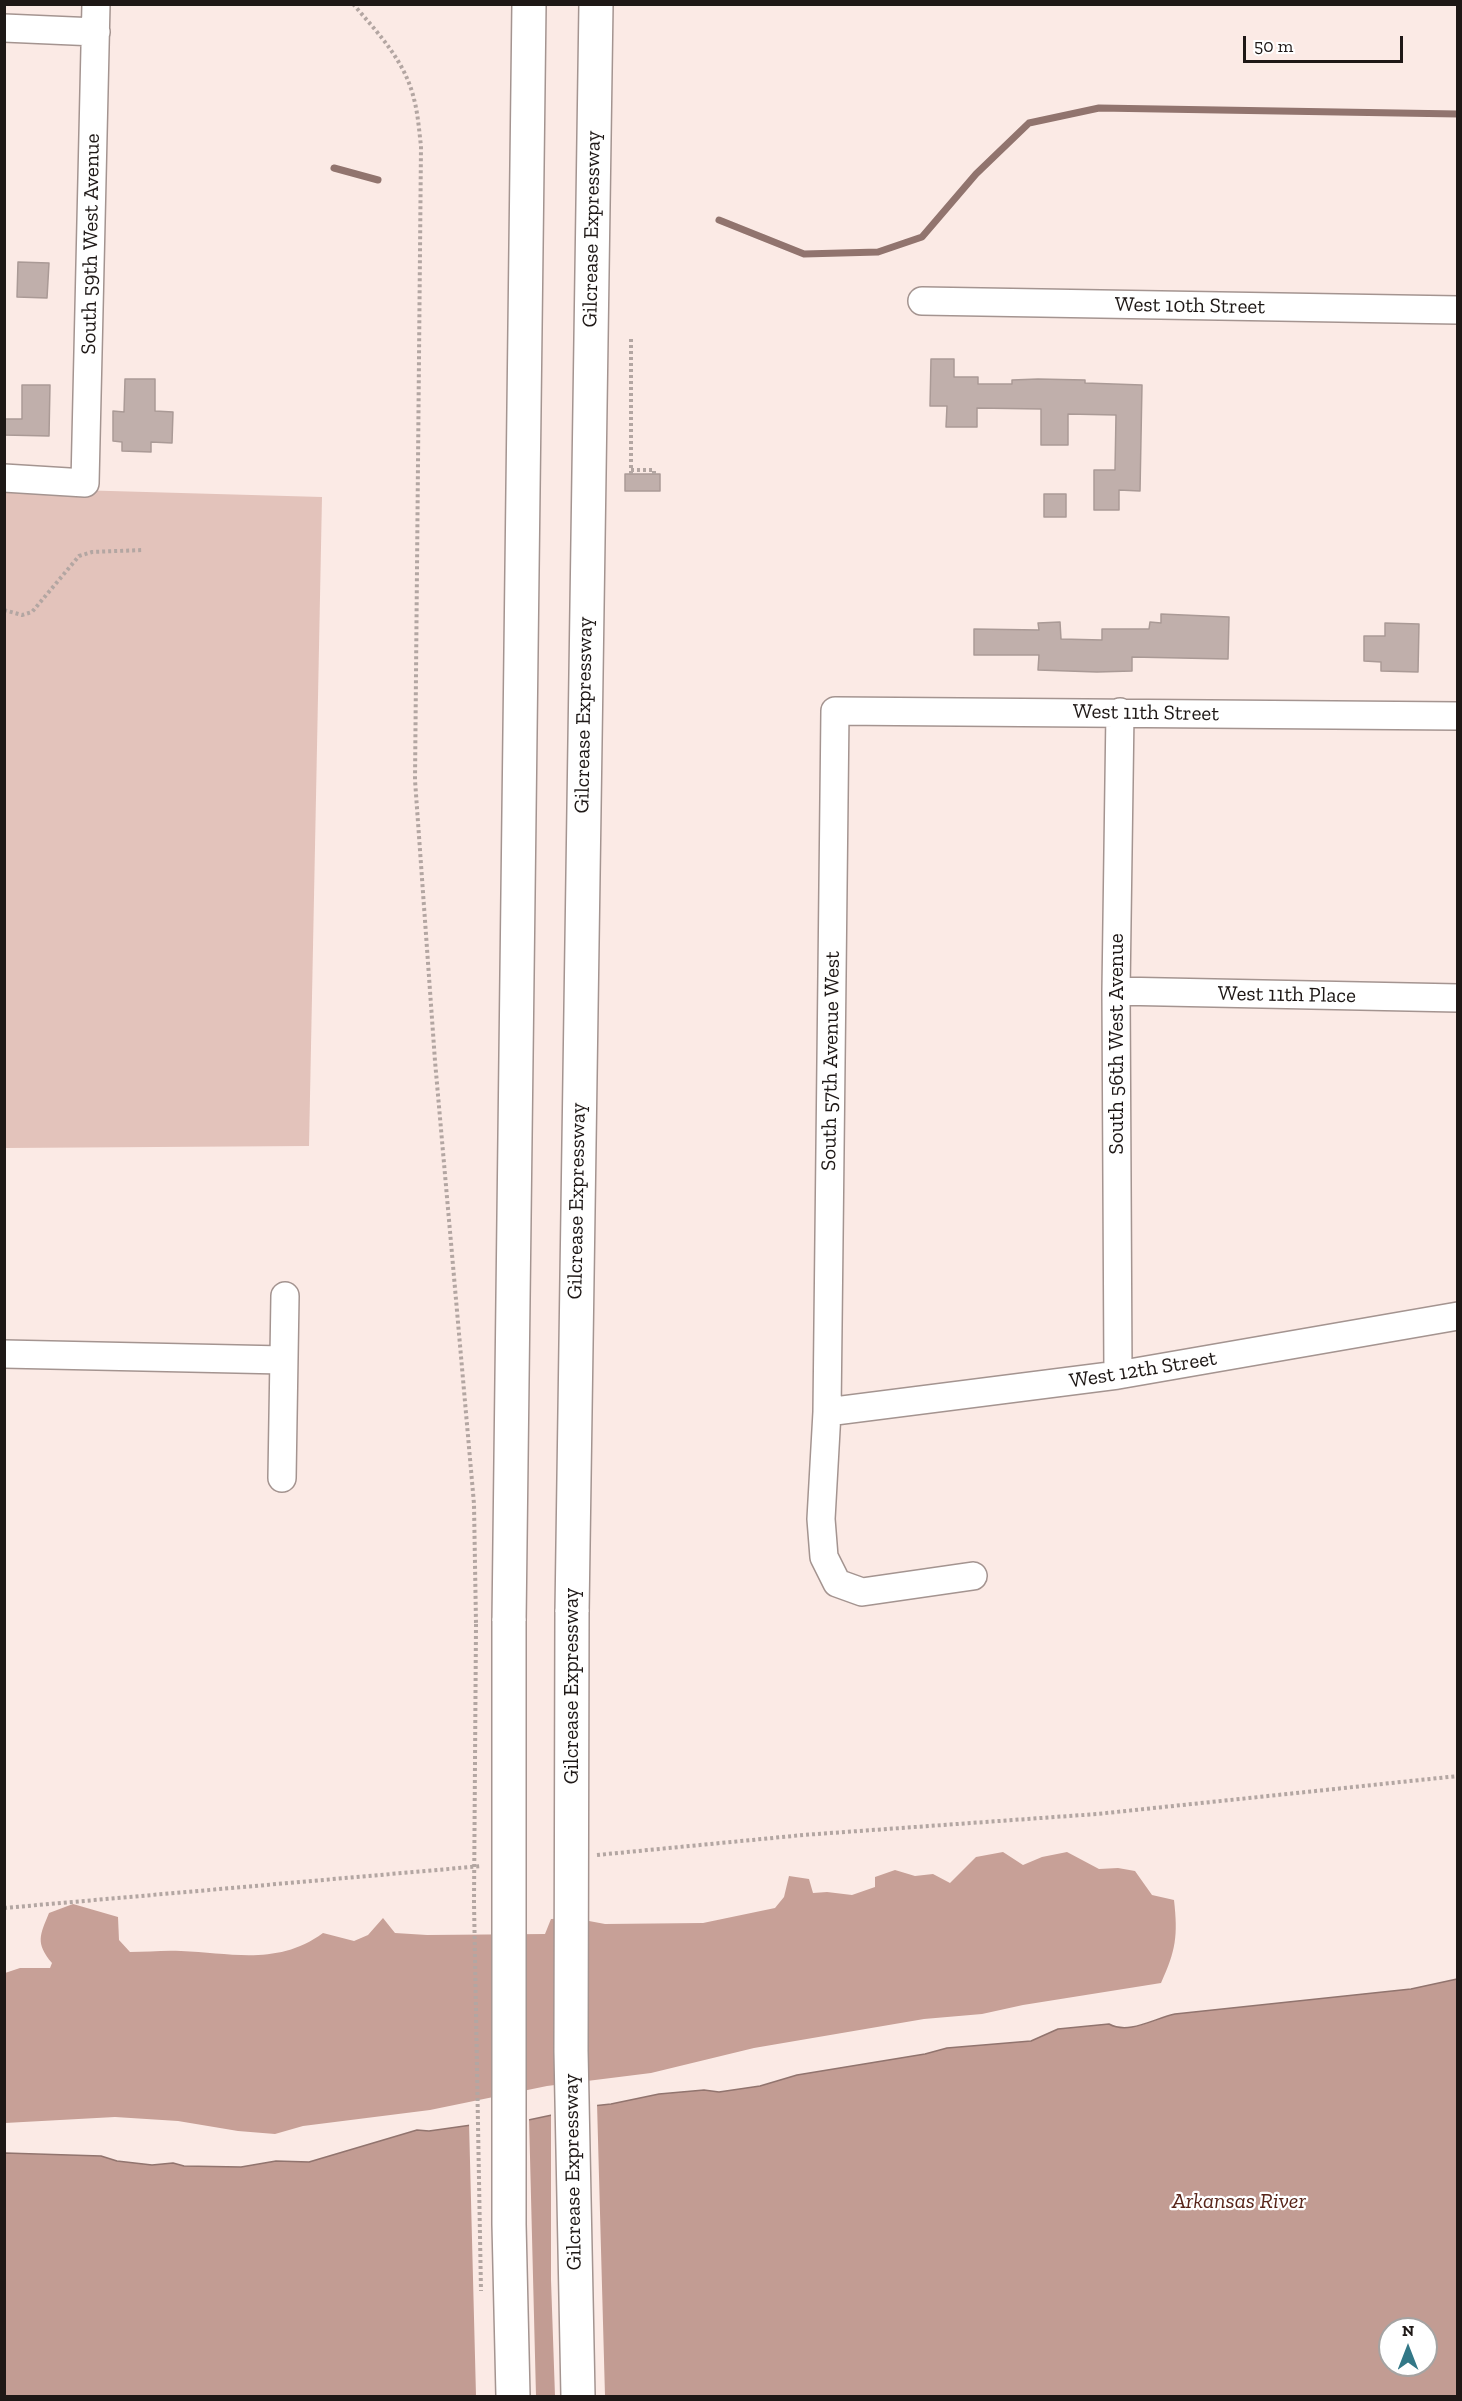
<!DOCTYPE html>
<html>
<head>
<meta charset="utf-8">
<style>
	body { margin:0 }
	#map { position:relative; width:1462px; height:2401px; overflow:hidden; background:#fbeae5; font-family:"Zilla Slab",serif }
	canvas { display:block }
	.frame { position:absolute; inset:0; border:6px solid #1e1816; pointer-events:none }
	.north { position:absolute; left:1378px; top:2317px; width:60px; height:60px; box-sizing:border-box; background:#fff; border:2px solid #a5a3a2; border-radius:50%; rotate:0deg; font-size:16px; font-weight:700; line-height:24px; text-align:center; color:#1e1816 }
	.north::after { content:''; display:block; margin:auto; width:21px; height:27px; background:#337887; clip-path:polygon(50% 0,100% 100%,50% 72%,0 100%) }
	.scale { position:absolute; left:1243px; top:36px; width:160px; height:27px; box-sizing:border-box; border:3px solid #1e1816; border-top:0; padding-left:8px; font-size:18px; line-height:21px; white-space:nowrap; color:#1e1816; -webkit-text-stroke:4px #fff; paint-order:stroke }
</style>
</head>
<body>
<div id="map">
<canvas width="1462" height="2401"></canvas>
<div class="frame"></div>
<div class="north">N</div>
<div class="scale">50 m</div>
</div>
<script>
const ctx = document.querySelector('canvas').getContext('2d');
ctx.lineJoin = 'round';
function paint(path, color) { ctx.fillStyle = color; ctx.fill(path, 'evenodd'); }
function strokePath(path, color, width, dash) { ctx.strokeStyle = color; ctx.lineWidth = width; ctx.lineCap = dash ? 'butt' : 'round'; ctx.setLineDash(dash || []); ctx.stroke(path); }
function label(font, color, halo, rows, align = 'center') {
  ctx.font = font + ' "Zilla Slab",serif'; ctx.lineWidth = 4.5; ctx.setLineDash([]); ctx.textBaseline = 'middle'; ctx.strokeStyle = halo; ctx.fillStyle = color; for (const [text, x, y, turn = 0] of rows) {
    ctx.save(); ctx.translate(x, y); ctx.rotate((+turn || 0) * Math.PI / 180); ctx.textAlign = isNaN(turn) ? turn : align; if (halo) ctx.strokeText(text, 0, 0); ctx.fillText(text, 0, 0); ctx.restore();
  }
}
const green = new Path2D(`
	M5,488L322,497L309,1146L5,1148Z`);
const forest = new Path2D(`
	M1003,1852L1023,1865L1042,1857L1067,1852L1099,1869L1118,1868L1135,1871L1152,1895L1174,1900C1178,1936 1176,1950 1161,1983L1023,2005L982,2014L924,2019L754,2048L651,2073L547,2086L430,2110L303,2126L275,2134L238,2131L178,2121L115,2117L5,2123V1973L20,1968H50L52,1963C35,1943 40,1935 49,1913L73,1904L118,1917L119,1940L130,1952C147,1952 164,1950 181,1951C232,1953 278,1966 323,1933L354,1941L368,1935L383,1918L395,1933L427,1935L545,1934L551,1919L573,1918L605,1924L703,1923L775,1908L784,1897L789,1876L809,1879L813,1893L827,1892L852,1895L875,1887V1877L895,1870L915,1876L933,1874L950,1883L976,1857Z`);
const water = new Path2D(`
	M1457,1979V2396H5V2153L101,2156L117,2161L152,2165L173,2163L184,2166L241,2167L276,2161L309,2162L417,2130L429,2131L500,2121L519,2122L552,2115L565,2109L611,2104L659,2094L704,2090L719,2092L760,2086L797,2075L925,2054L947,2048L1031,2041L1058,2029L1109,2024C1129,2035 1155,2018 1175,2014L1411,1989ZM1390,2329H1426V2365H1390Z`);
const pier = new Path2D(`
	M597,2103L605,2396H555L551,2280V2112L564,2106Z
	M529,2117L536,2396H476L469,2122Z`);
const stream = new Path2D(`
	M334,168L378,180
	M719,220L804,254L878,252L922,237L976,174L1029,123L1099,108L1458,114`);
const building = new Path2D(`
	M18,262L49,263L47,298L17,297Z
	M931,359H954V377H978V384H1012V380L1038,379L1085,380V383L1142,385L1140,491L1119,490V510H1094V470H1115L1116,415L1068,414V445H1041V409L977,408V427H946L947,406H930Z
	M125,379H155V411L173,412L172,443L151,442V452L122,451V442L113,441V411L124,412Z
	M22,385H50L49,436L4,435V419H22Z
	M625,474H660V491H625Z
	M1044,494H1066V517H1044Z
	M1161,614L1229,617L1228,659L1132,657V671L1097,672L1038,670L1039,655H974V629L1039,630L1038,623L1060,622L1061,639L1102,640V629H1149L1150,622L1161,623Z
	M1385,623L1419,624L1418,672L1381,671V662L1364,661V636H1385Z`);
const path = new Path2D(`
	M353,4C378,33 405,61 414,99C418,114 419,130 421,146L415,780L435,1061L474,1504L476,1624
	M631,470H654V474
	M631,474V337
	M4,610L22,615L32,612L79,556L92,552L142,550
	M597,1855L803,1835L1097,1814L1458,1776
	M4,1908L482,1866`);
const minor = new Path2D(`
	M4,28L96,32
	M922,301L1458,310
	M4,478L85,483L96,4
	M1116,991L1458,998
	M4,1354L283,1360
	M1118,1375L1116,991L1120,712
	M827,1412L1118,1375L1458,1316
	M282,1478L285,1296
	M973,1576L862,1592L837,1583L824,1557L821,1519L827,1412L835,711L1458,716`);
const highway = new Path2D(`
	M572,1612L596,4
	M509,1621L529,4`);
const pathBridge = new Path2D(`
	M476,1624L474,1902L481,2291`);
const highwayBridge = new Path2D(`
	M572,1612L571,2051L578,2396
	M509,1621V2224L513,2396`);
const streetNames = [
	["Gilcrease Expressway",592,229,-89],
	["South 59th West Avenue",91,244,-89],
	["West 10th Street",1190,306,1],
	["West 11th Street",1146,713,1],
	["Gilcrease Expressway",584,715,-89],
	["West 11th Place",1287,995,1],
	["South 56th West Avenue",1117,1044,-90],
	["South 57th Avenue West",831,1061,-89],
	["Gilcrease Expressway",577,1201,-89],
	["West 12th Street",1143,1370,-9],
	["Gilcrease Expressway",572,1686,-90],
	["Gilcrease Expressway",573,2172,-91]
];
const waterNames = [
	["Arkansas River",1239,2202]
];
paint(green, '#e3c3bb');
paint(forest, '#c7a097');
paint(water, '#c29c93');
strokePath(water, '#91746e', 1.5);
paint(pier, '#fbeae5');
strokePath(stream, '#91746e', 7);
paint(building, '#c0afab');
strokePath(building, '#aa9a96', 1.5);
strokePath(minor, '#a49490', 30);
strokePath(highway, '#a49490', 36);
strokePath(path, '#b3a6a2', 4, [3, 3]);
strokePath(minor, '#fff', 27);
strokePath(highway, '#fff', 33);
strokePath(highwayBridge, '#a49490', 36, []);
strokePath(pathBridge, '#b3a6a2', 4, [3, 3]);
strokePath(highwayBridge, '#fff', 33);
label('21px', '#1e1816', '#fff', streetNames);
label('italic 22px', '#58251a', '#fff', waterNames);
</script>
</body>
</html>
